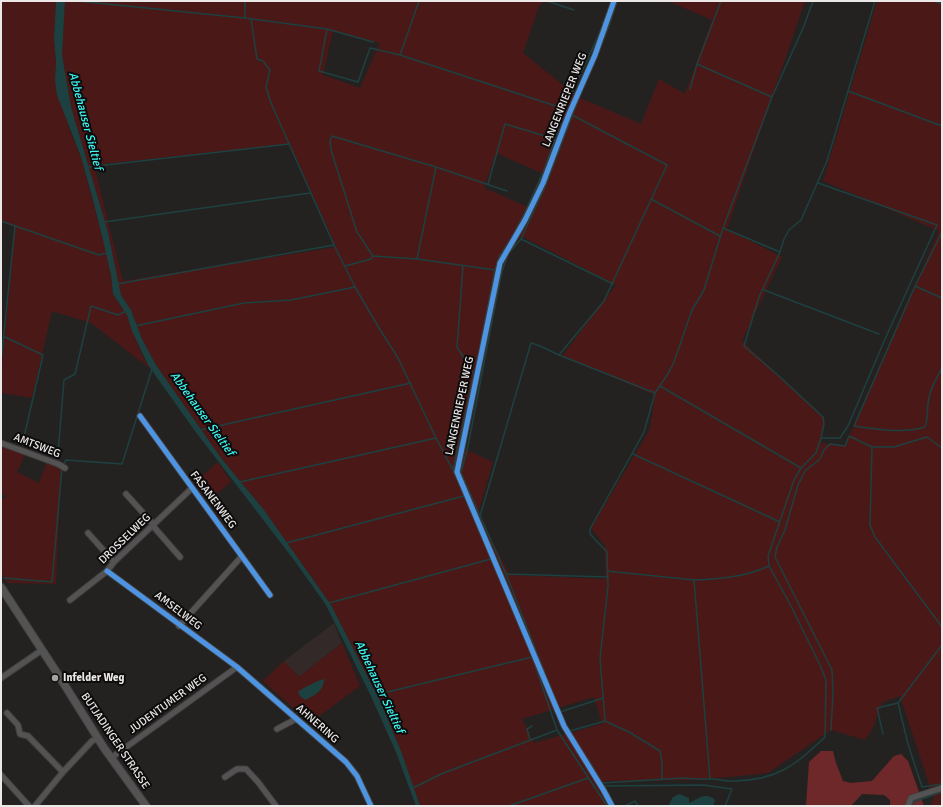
<!DOCTYPE html>
<html>
<head>
<meta charset="utf-8">
<style>
	body { margin:0 }
	#map { position:relative; width:943px; height:807px; overflow:hidden; background:#242221; font-family:Signika,sans-serif }
	canvas { display:block }
	.frame { position:absolute; inset:0; border:2px solid #ece8e8; pointer-events:none }
</style>
</head>
<body>
<div id="map">
<canvas width="943" height="807"></canvas>
<div class="frame"></div>
</div>
<script>
const ctx = document.querySelector('canvas').getContext('2d');
ctx.lineJoin = 'round';
function paint(path, color) { ctx.fillStyle = color; ctx.fill(path, 'evenodd'); }
function strokePath(path, color, width, dash) { ctx.strokeStyle = color; ctx.lineWidth = width; ctx.lineCap = dash ? 'butt' : 'round'; ctx.setLineDash(dash || []); ctx.stroke(path); }
function label(font, color, halo, rows, align = 'center') {
  ctx.font = font + ' Signika,sans-serif'; ctx.lineWidth = 4; ctx.setLineDash([]); ctx.textBaseline = 'middle'; ctx.strokeStyle = halo; ctx.fillStyle = color; for (const [text, x, y, turn = 0] of rows) {
    ctx.save(); ctx.translate(x, y); ctx.rotate((+turn || 0) * Math.PI / 180); ctx.textAlign = isNaN(turn) ? turn : align; if (halo) ctx.strokeText(text, 0, 0); ctx.fillText(text, 0, 0); ctx.restore();
  }
}
const built = new Path2D(`
	M334,623L342,643L299,677L284,661Z`);
const green = new Path2D(`
	M1,1H56L54,38L56,62L55,81L70,131L81,157L102,236L111,275L113,294L127,315L141,353L148,365L152,370L91,323L52,311L32,398L1,393V377L15,227L1,222Z
	M65,1H544L539,6L523,53L578,97L641,124L659,79L685,94L712,20L668,1H805L727,229L782,257L742,341L825,419L821,443L845,446L939,231L823,181L877,1H942V806H930L934,799L900,696L883,702L872,729L865,740L831,730L768,773L699,780L601,781L612,806H420L401,751L380,701L331,605L264,510L221,458L156,365L142,339L131,310L121,295L108,232L71,107L62,55ZM333,31L380,43L360,88L323,75ZM290,144L336,247L123,281L94,165ZM496,153L544,174L528,207L484,188ZM521,236L616,285L562,356L655,395L650,429L591,528L605,546V579L510,575L478,514L493,462L462,448L496,273ZM594,697L602,724L534,743L522,719Z
	M1,444L26,452L17,472L39,483L47,462L61,469L56,584L8,583L1,573V500L6,497L1,492Z
	M218,462L231,482L209,500L195,482Z
	M342,643L360,686L310,723L263,681L284,661L299,677Z`);
const forest = new Path2D(`
	M821,751H833L836,763L843,781L851,783L872,781L894,756L901,754L908,761L924,806H890V800L884,795L862,794L851,806H806L809,762Z`);
const water = new Path2D(`
	M56,1H65L62,55L71,107L108,232L121,295L131,310L142,339L156,365L221,458L264,510L331,605L380,701L401,751L420,806H416L396,752L369,692L326,605L294,560L195,431L148,365L132,331L127,315L113,294L111,275L102,236L92,196L81,157L57,95L55,81L56,62L54,38Z
	M324,679C324,691 314,696 305,700L300,696L298,692C301,689 319,680 324,679Z
	M679,794L689,798V803C697,800 705,791 715,800L713,806H668L673,797Z`);
const stream = new Path2D(`
	M77,1L245,18L327,29L373,42
	M547,1L574,10
	M934,1L942,4
	M245,18V1
	M251,19L257,59L263,61L270,70L266,87L271,103L334,245L355,287L379,328L398,358L436,438L453,470L488,551
	M327,29L319,71L358,82L370,48L400,55L565,109C576,80 591,54 603,25L602,22
	M599,50L609,26L617,1
	M400,55L419,1
	M697,64L772,97
	M690,89L697,64L721,1
	M848,91L942,126
	M88,167L289,144
	M818,183L937,225L885,339L848,426L840,438H822
	M488,184L505,124L555,139
	M651,199L720,236
	M1,221L99,255L107,253
	M104,222L310,193
	M723,228L780,252
	M942,232L915,286L854,426C877,429 903,434 925,427C928,419 927,412 928,404C929,391 936,379 942,368
	M521,239L613,284
	M373,256L357,232L331,150L330,141L332,136L436,167L507,191
	M417,259L436,167
	M345,266L371,259L373,256L417,259L495,270
	M117,284L334,245
	M915,286L942,298
	M764,290L879,334
	M135,326L244,303L291,300L355,287
	M5,337L43,355L24,437
	M481,341L495,270L499,257L512,237L525,212L544,170L563,116
	M559,355L604,301L667,165L572,115
	M1,362L15,226
	M660,386L801,468
	M200,430L411,383
	M872,447L870,525L875,537L942,627
	M58,454L64,380L75,374L91,306L118,315L126,311
	M633,454L780,522
	M63,465L66,460L122,464L152,369
	M453,470L474,374L457,347L463,266
	M240,482L436,438
	M480,516L531,343L540,346L559,355L655,393
	M286,543L464,496
	M607,571L694,580C720,579 745,577 769,566
	M506,574L608,577
	M4,578L52,582L62,468
	M694,580L710,779
	M329,603L491,559
	M942,645L898,703L908,744L922,787L942,784
	M532,656L557,730
	M553,694L506,574L461,473L468,446L501,275L508,254L521,239L545,187L579,98
	M375,695L532,657
	M560,710V712L603,698
	M605,721L600,658L608,586L607,552L590,534V529L644,432L655,393L669,372L674,362L692,310L704,290L723,228L772,97L804,26L813,1
	M831,730L833,693L832,670L775,557L777,547L785,530L798,485L805,471L820,459L824,450L830,444L845,446L849,436L872,447H894L927,437L942,448
	M570,731L605,721L629,732L660,751L662,763V780
	M883,734L877,708L898,703
	M530,740L527,729L532,726
	M588,759L602,783
	M602,783L683,778C692,779 701,779 710,779C718,779 726,782 734,781C778,780 794,766 825,737L826,680L820,665L790,604L769,566L768,556L794,480L801,468L816,453L821,438L824,424L823,417L780,377L744,346L759,297L780,252L784,239L789,230L801,220L827,161L875,1
	M604,786L703,785L732,789L725,806
	M413,788L441,774L557,730L607,806
	M509,806L588,778
	M625,806L635,801L638,806
	M912,806L913,802L942,792`);
const minor = new Path2D(`
	M140,416L270,595
	M1,443L58,464L65,468
	M126,494L154,525
	M153,526L180,557
	M88,533L114,562
	M107,571L237,667L346,762L357,776L371,806
	M70,600L107,571L114,562L191,489
	M179,626L242,556
	M1,678L42,650
	M7,713L18,725L20,734L28,736L63,772
	M277,729L296,719
	M111,758L237,667
	M1,775L29,806
	M225,777L237,769H246L258,782L276,806
	M35,806L63,772L92,741L98,738
	M612,806L604,791L564,726L457,472L500,263L525,220L543,183L569,114L595,55L614,1
	M908,806L911,798L942,788`);
const secondary = new Path2D(`
	M1,587L59,676L104,748L146,806`);
const cycleway = new Path2D(`
	M140,416L270,595
	M107,571L237,667L346,762L357,776L371,806
	M612,806L604,791L564,726L457,472L500,263L525,220L543,183L569,114L595,55L614,1`);
const markers = [
	[55,678,4,"#a6a3a2"]
];
const streetNames = [
	["LANGENRIEPER WEG",565,100,-68],
	["LANGENRIEPER WEG",460,406,-78],
	["AMTSWEG",37,446,21],
	["FASANENWEG",213,500,53],
	["DROSSELWEG",125,539,-44],
	["AMSELWEG",178,611,37],
	["JUDENTUMER WEG",168,704,-36],
	["AHNERING",317,724,41],
	["BUTJADINGER STRASSE",115,741,56]
];
const poiNames = [
	["Infelder Weg",63,678]
];
const waterNames = [
	["Abbehauser Sieltief",85,121,75],
	["Abbehauser Sieltief",202,414,54],
	["Abbehauser Sieltief",379,687,65]
];
paint(built, '#322928');
paint(green, '#4b1818');
paint(forest, '#6e2829');
paint(water, '#1d4140');
strokePath(stream, '#1d4140', 1.5);
strokePath(minor, '#423f3f', 7);
strokePath(secondary, '#423f3f', 9);
strokePath(minor, '#545353', 5);
strokePath(secondary, '#545353', 7);
strokePath(cycleway, '#4d94e3', 5);
for (const [x, y, r, color] of markers) { const dot = new Path2D(); dot.arc(x, y, r, 0, 2 * Math.PI); ctx.fillStyle = color; ctx.fill(dot); strokePath(dot, '#0d0b0b', 1.5); }
label('11px', '#ece8e8', '#0d0b0b', streetNames);
label('bold 11px', '#ece8e8', '#0d0b0b', poiNames, 'left');
label('italic 12px', '#3df8f4', '#0d0b0b', waterNames);
</script>
</body>
</html>
